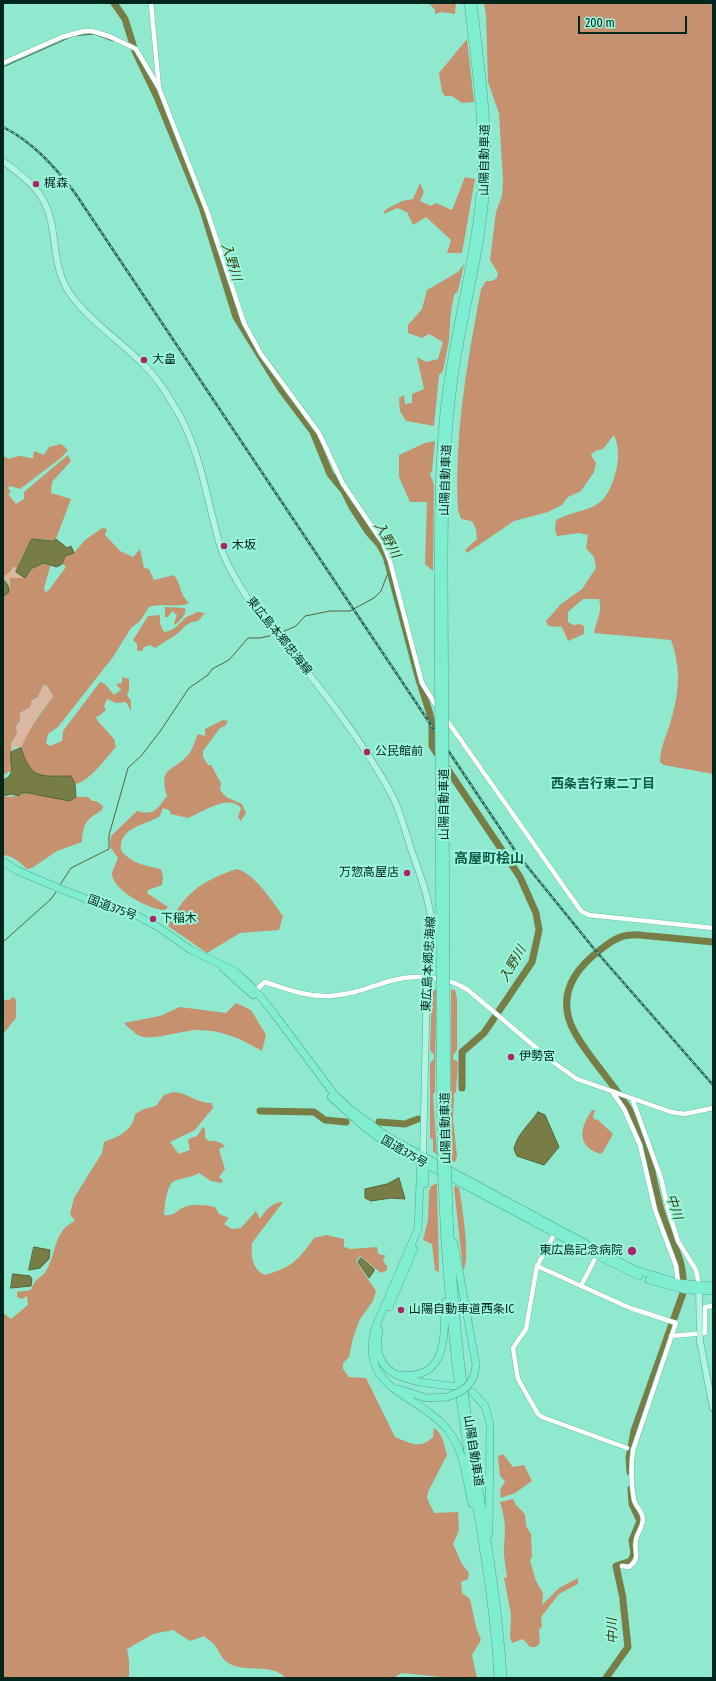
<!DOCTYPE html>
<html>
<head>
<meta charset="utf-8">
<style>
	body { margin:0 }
	#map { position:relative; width:716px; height:1681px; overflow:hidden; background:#8fe9cf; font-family:"Fira Sans Condensed",sans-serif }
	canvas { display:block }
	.frame { position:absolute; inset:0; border:4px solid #00251d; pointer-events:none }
	.scale { position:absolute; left:578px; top:16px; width:109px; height:18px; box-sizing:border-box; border:2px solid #00251d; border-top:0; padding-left:5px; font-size:12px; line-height:14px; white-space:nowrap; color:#00251d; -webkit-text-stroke:3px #9df6dc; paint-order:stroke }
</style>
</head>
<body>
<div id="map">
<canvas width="716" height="1681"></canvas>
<div class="frame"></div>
<div class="scale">200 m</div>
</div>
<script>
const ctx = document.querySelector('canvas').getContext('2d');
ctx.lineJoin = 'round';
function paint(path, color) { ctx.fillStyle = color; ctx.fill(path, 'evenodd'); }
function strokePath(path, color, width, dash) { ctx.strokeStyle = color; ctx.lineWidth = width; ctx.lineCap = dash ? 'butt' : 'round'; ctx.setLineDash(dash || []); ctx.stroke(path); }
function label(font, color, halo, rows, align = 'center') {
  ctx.font = font + ' "Fira Sans Condensed","Noto Sans JP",sans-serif'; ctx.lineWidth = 4; ctx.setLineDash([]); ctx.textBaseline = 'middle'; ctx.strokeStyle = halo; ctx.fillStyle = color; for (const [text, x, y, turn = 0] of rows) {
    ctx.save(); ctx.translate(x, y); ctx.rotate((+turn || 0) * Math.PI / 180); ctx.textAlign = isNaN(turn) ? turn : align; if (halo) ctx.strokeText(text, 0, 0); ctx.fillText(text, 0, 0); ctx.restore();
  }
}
const green = new Path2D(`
	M13,567L19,568L16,572L25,578H10L8,585L3,577L10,572Z
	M43,685L46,686L52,694L53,697L38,715L21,748L15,746L10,752C11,743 17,736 16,726L20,721V713L30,707L32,700L38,697Z`);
const forest = new Path2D(`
	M429,3H456L455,14L442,12L435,14V10Z
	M484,3H713V774L664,765L660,762C660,750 665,738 669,727C679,695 682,671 671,640L594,633C596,620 603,612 599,599H583L568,612V622L573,625L580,624L584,626V634L568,641L562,627L548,626L546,621L561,604L582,589L596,568L594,557L586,548L588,535L579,533L557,536L555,530L556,520C590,504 604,515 616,471C619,459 619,446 614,435L603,449L595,451L591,455L596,463L594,472L581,491L568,497L562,505L548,512L514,521L467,553L465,550L477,539L476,529L472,521L461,519L458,510C454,434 467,364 481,289L486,281H492L497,278L498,273L490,260L496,212L502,196L503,182L499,113L488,82L486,15Z
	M467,39L474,102L462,103L452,96H445L442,92L439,73Z
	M465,177L475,179L462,253H447L451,240L426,217L413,225L407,212L397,208L384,214L385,210L402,201L413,199L420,183L424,192L420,201L431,206L436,203L452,210Z
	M464,264L458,291L454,295L451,312L449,340L443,371L439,375L434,426L406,421L400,411L399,398L404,395L405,404L412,403V394L424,389L417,357L426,362L438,359L443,342L429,334L422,338L408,333V325L422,309L427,290L458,272Z
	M435,441L432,471L430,474L434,485L433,571L425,564L427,502H410L399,477V455L425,443Z
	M61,444L68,450L61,458L20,489L10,486L8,488L11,492L8,494L16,504L24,499V492L68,455L71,461L52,482L51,493L71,499L56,539L52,540L32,539C28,549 20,557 18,568L13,567L10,572L3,577V455C10,462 11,457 19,456C23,456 28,458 33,458L34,451L44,455L49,447Z
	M102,528L107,529L105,535L120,551L133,557L140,549L144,568L149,569L154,580L174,575C182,586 179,594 189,603C180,608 161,603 149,607L140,621L131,628L113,657L58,727L48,734L46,743L50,746L62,741L63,731L100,682L105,684L114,695L121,690L116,684L122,683V677L129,679V690L127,695L131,701V711L126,702L116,703L107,699L104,706L106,710L99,716L96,717L97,720L114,739L116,747C107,757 88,783 75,784L71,776C40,776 31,780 21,748C29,729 40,713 53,697L52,694L47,686L43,685L38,697L32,700L30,707L20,713V721L16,726L17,733L11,744V771L3,775V597L9,592L10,578H25C31,569 38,563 49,563L50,567L44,588L45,592L48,591L66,567L62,564L65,556L74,553L85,540Z
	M165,607L185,608C187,615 180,620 175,625L174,623L177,615L172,611L168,617H165Z
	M197,612L205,613L198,621C184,623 186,627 177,634C170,639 162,643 155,648L150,645L144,647L142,651H137V644L133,640L148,616L160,615V624L164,632C176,631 179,622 188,616C191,615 194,614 197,612Z
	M223,720L228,721L225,726L220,728L203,751V757L208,765H211L221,783L220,790L226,797L242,804L246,813L241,821L238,817L241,808C229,793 201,813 188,818L171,814L169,810L163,808L160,816C144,826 119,827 121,850C130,863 146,866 161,869L163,877L162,885L148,890L147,893L168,907L165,910C152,911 111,890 112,873C113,869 116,863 118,858L110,847L111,836L137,811C155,816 157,809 167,796C158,765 173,773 189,754C193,749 195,740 198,734L205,736V729Z
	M21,793L56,797L70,801L76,797H88L92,801H96L103,806L102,810C86,820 83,823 82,842L57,851L32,868L27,869C20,862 13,856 3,855V797L19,796Z
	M237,869C255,874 272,901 283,916L279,930L240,933L207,953L168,926C184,893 203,880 237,869Z
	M436,989L435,1092L433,1094L437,1155L433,1151V1139L430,1138V1063L434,1059V1055L430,1050L432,992Z
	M451,989L455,990L457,999V1050L453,1055V1059L458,1062L456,1091L454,1094L453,1120L457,1156L455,1162H451Z
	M13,997L16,1000V1018L3,1034V1000H9Z
	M236,1003L251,1010L266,1035L262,1051C242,1039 222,1030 198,1030C184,1030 152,1041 140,1036C135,1034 128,1027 124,1023L160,1016L180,1007L226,1013Z
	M173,1092C187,1092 197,1104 212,1103L213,1108L195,1130L170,1142L179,1154L190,1150L188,1139L197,1136L203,1127L205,1129V1137L208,1141C215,1141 223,1141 225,1148L222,1147L219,1150L225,1169L219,1177L223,1181L221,1183L211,1181L199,1173C190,1178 181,1178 174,1181C166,1186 165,1206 164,1215C175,1217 177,1209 187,1206C193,1204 209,1205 215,1207L219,1214L229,1218L224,1224L232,1229L241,1228L256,1211L260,1219C266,1210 272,1202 283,1202L252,1243C251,1257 252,1269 265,1275C293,1267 298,1260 314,1238L326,1235L344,1239V1247L351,1249L377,1247L378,1253L381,1255H385L383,1261L387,1266V1270L381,1273L360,1256L356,1261L376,1291L373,1301L360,1319L353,1338L349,1357L343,1363V1369L349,1377L366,1378L395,1437C410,1443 420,1450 433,1437L434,1428C443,1434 444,1445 447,1455L428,1492L427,1498L434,1513L458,1512L459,1530L453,1544L462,1564L469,1573L468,1579L461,1582L462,1593L470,1599L476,1627L481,1640L472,1655L477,1678H452L401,1673L394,1678H286C269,1661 245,1675 227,1662C221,1658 218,1649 214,1644C211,1641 207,1639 204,1636L190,1641L173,1630L153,1634L127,1649L129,1660V1678H3V1313L11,1319L28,1305L27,1296L22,1299L17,1297V1292L31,1290C36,1276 40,1280 46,1271C57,1253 53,1231 75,1221L70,1214L74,1198L102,1153L104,1142C119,1136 132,1132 135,1114L144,1109L156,1106L164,1095Z
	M592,1110H595L593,1116L594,1119L598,1120L613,1134L603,1152L600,1154C576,1146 580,1127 592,1110Z
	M437,1183L439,1272L435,1270L432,1244L423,1240L428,1220L429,1192L431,1186Z
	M455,1186L459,1188L460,1193C462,1207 471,1262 463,1270L454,1187Z
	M503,1454L513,1467L524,1465L532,1481L515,1493L501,1498L500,1490L505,1481L500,1476L498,1456Z
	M513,1499L516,1505L525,1514L526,1526L531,1534L532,1556L530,1561L536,1581L543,1593L542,1605L559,1588L578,1578V1584L559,1594L541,1617L542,1626L539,1630L540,1643L536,1647H530L523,1639L512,1643L510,1637L511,1614L504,1578L507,1577C506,1567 503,1555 504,1545C506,1529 505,1518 500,1502Z`);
const water = new Path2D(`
	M32,539L53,541L56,539L67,548L71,546L74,553L65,556L62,564L57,567L43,563L31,569L25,578L16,572Z
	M3,579L8,585L9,592L3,597Z
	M21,748C31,780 40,776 71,776L75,784L76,797L70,801L28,793H21L19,796L11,794L3,796V780C17,774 9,765 11,752Z
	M538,1112L545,1115L559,1147L544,1165L517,1156L514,1149C517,1134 530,1124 538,1112Z
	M399,1178L405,1199L391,1198L371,1201L365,1198V1189L387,1184Z
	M34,1247L50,1250L49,1259L40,1268L29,1270Z
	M361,1258L374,1269V1271L369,1278L358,1262Z
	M13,1274L30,1276L32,1279L31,1286L11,1288Z`);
const stream = new Path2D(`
	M3,67L73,36L94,34L113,41
	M278,634L296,626L305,616L330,611H350L374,598L381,591L389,570
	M60,885L71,868L109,849V835L128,768L142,755L161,730L189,688L208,675L212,669L229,660L248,638H260L273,635
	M3,942L51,899L56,892`);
const river = new Path2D(`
	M114,3L125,19L135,51L157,97L202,207L236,317L280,388L313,432L330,474L344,491L352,507L369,533L379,544L386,556L419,680L429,711L432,723V746L520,877L536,913L539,930L532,962L484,1033L462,1052V1088
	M260,1111L314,1112L325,1120L346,1122
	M379,1122L405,1124L418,1119
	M630,1472L629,1458L634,1431L683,1293C686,1257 670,1243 661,1210C652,1179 650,1147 634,1118C618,1087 592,1063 575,1033C556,999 571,972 600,950C609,943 619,935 632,935C638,934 644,936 650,936C671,938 692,940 713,942
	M623,1598L616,1566L631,1561L634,1554L632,1540L640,1521L632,1504L631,1489
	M606,1678L628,1647L623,1601`);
const minor = new Path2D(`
	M151,3L159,88L207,211L244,323L261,354L319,433L343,484L383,543L390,561L422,683L439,710
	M3,63L62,37L84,31H92L111,37L136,49L159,88
	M446,719L581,911L589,915L713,928
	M254,992L265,982C287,989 306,997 330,996C351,995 370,987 390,981C415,974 446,976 468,990L553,1062L577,1079L671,1112L684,1114L713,1108
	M613,1093L624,1109L640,1145L655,1210L676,1266L678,1283
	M632,1098L661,1178L668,1209L678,1241L696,1270L699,1285
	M555,1233L537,1266L526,1329L513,1348L518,1379L538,1414L542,1417L627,1448
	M537,1266L630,1308L676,1323L633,1450C631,1466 631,1484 634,1500C636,1507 643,1512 643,1519C643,1527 637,1533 636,1540C633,1551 642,1557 629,1567L622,1566
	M581,1286L597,1255
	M671,1336L705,1333V1307L713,1306`);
const major = new Path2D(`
	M3,161C17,172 33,183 42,198C58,224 51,258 65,285C77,311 120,341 141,362C157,377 169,397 180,416C201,455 207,500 219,542C225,563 237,581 248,599C299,663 354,724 393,797C401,814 406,834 412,852C430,902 438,925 427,979L423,1157
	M699,1287L700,1341L713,1408`);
const highway = new Path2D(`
	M438,574C439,508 438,441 449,375C459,310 477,247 481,181C484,121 475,62 468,3
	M444,574C444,508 445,443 454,378C463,312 483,248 486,181C489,121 480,62 473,3
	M3,861L16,870L56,887L94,902L134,914L158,927L191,950L236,972L255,990L275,1015L334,1094L350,1109L388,1137L633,1269L678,1283L713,1286
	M224,969L253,995
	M440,985L441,1158
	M446,985L447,1161
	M331,1097L363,1126L386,1143L575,1244
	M421,1159L418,1229L375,1328C358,1390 417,1393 447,1429C464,1449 466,1479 472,1504
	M425,1161V1184
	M442,1182C445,1262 452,1341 463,1420C475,1505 494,1593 498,1678
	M448,1183C450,1263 457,1342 468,1421C481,1506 498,1592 503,1678
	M454,1243L476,1365
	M596,1255L639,1276
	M649,1280L686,1290L713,1291
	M389,1307L414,1249
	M379,1330C368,1381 417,1382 453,1386
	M400,1375C448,1380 444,1336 445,1302
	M399,1389L426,1398L447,1397
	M472,1392L485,1406L490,1424L489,1534`);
const rail = new Path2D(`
	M3,127C33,142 55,167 75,193L518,855L595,950L713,1085`);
const highwayBridge = new Path2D(`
	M438,574L440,985
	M444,574L446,985
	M441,1158L442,1182
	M447,1161L448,1183
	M447,1397C465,1391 474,1384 476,1365`);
const markers = [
	[36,184,4,"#ab246b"],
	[144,360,4,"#ab246b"],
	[224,546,4,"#ab246b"],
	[367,752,4,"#ab246b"],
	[407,873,4,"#ab246b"],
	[153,919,4,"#ab246b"],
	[511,1057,4,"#ab246b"],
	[632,1251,5,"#ab246b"],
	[401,1310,4,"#ab246b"]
];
const streetNames = [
	["山陽自動車道",485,160,-89],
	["山陽自動車道",446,480,-88],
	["東広島本郷忠海線",279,636,51],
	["山陽自動車道",445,804,-90],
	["国道375号",112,908,20],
	["東広島本郷忠海線",429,964,-87],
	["山陽自動車道",446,1128,-91],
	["国道375号",404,1152,30],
	["山陽自動車道",473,1451,81]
];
const poiNames = [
	["梶森",44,184],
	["大畠",152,360],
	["木坂",232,546],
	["公民館前",375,752],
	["万惣高屋店",399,873,"right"],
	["下稲木",161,919],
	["伊勢宮",519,1057],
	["東広島記念病院",623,1251,"right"],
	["山陽自動車道西条IC",409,1310]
];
const waterNames = [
	["入野川",231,262,73],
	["入野川",387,540,61],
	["入野川",513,964,-60],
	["中川",674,1207,72],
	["中川",613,1631,-92]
];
const neighbourhoodNames = [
	["西条吉行東二丁目",603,784]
];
const quarterNames = [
	["高屋町桧山",489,859]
];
paint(green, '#d9b7a2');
paint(forest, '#c6916e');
paint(water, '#777d44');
strokePath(water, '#536338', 1);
strokePath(stream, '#536338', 1);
strokePath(river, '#777d44', 7);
strokePath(minor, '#68c1a9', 5.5);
strokePath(major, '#53a791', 7);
strokePath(highway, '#53a791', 8);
strokePath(minor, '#fff', 4.5);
strokePath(major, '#b2f4e2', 6);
strokePath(highway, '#7fedcf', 7);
strokePath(rail, '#2e6456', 2.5);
strokePath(rail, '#9df6dc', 1, [3]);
strokePath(highwayBridge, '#53a791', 8, []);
strokePath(highwayBridge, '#7fedcf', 7);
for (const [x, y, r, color] of markers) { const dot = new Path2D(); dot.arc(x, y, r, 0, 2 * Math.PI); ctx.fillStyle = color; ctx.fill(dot); strokePath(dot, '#9df6dc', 1.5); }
label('12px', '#00251d', '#9df6dc', streetNames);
label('12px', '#00251d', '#9df6dc', poiNames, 'left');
label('italic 13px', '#3a3e10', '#9df6dc', waterNames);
label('bold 13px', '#0f5b4b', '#9df6dc', neighbourhoodNames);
label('bold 14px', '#0f5b4b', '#9df6dc', quarterNames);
</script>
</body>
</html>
